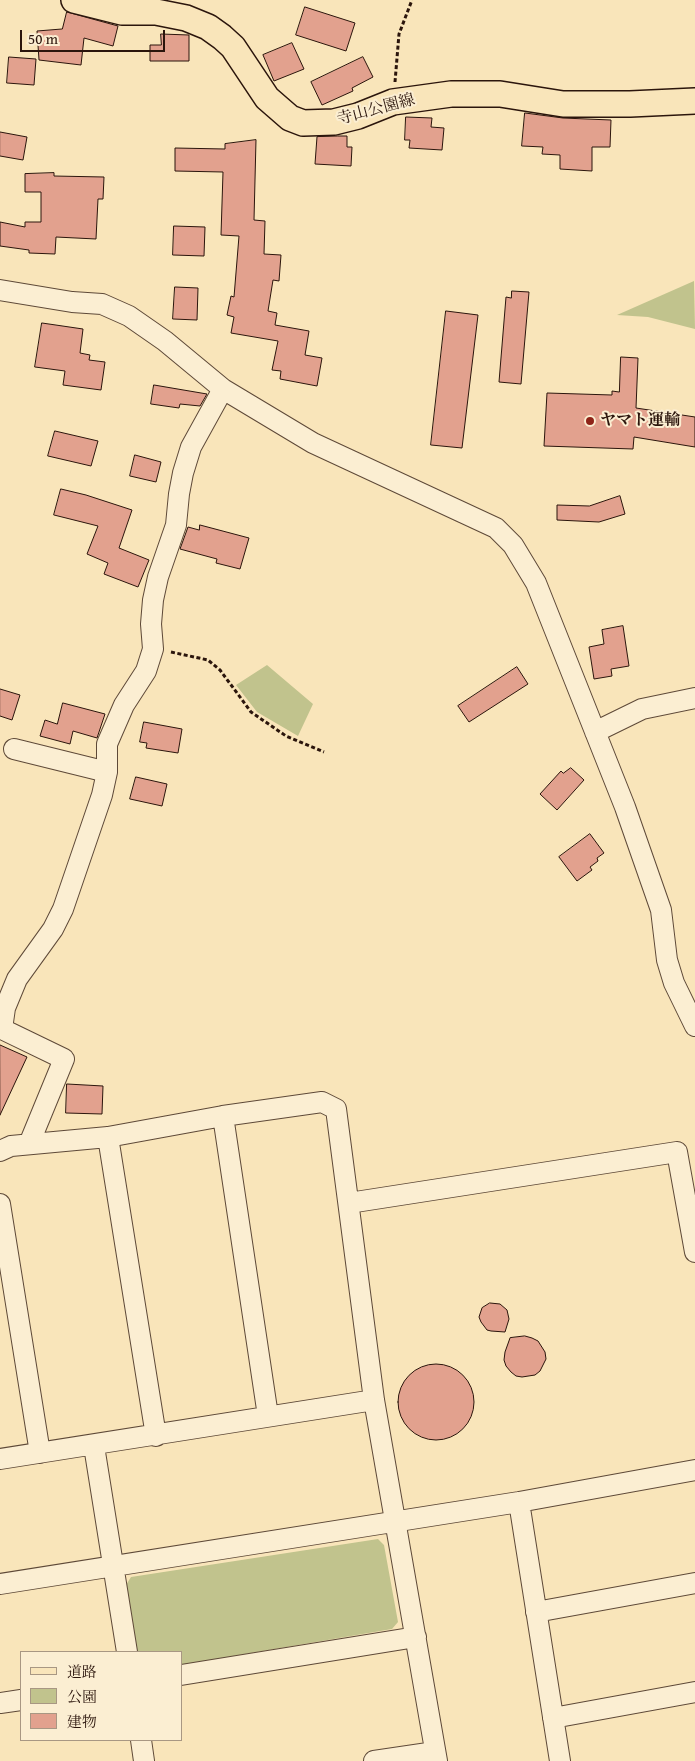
<!DOCTYPE html>
<html>
<head>
<meta charset="utf-8">
<style>
	body { margin:0 }
	#map { position:relative; width:695px; height:1761px; overflow:hidden; background:#f9e5ba; font-family:"Gentium Book Plus","Noto Serif JP",serif }
	canvas { display:block }
	.legend { position:absolute; left:20px; top:1651px; width:162px; height:90px; box-sizing:border-box; background:#fbeed2; border:1px solid #a89783; margin:0; padding:6px 9px; list-style:none; font-size:15px; color:#2b150c }
	.legend li { display:flex; align-items:center; gap:10px; height:25px }
	.legend b { width:25px; border:1px solid #a89783 }
	.scale { position:absolute; left:20px; top:30px; width:145px; height:22px; box-sizing:border-box; border:2px solid #2b150c; border-top:0; padding-left:6px; font-size:15px; line-height:18px; white-space:nowrap; color:#2b150c; -webkit-text-stroke:4px #fbeed2; paint-order:stroke }
</style>
</head>
<body>
<div id="map">
<canvas width="695" height="1761"></canvas>
<ul class="legend">
<li><b style="height:6px;background:#f9e5ba"></b>道路</li>
<li><b style="height:14px;background:#c1c38d"></b>公園</li>
<li><b style="height:14px;background:#e2a18e"></b>建物</li>
</ul>
<div class="scale">50 m</div>
</div>
<script>
const ctx = document.querySelector('canvas').getContext('2d');
ctx.lineJoin = 'round';
function paint(path, color) { ctx.fillStyle = color; ctx.fill(path, 'evenodd'); }
function strokePath(path, color, width, dash) { ctx.strokeStyle = color; ctx.lineWidth = width; ctx.lineCap = dash ? 'butt' : 'round'; ctx.setLineDash(dash || []); ctx.stroke(path); }
function label(font, color, halo, rows, align = 'center') {
  ctx.font = font + ' "Gentium Book Plus","Noto Serif JP",serif'; ctx.lineWidth = 4; ctx.setLineDash([]); ctx.textBaseline = 'middle'; ctx.strokeStyle = halo; ctx.fillStyle = color; for (const [text, x, y, turn = 0] of rows) {
    ctx.save(); ctx.translate(x, y); ctx.rotate((+turn || 0) * Math.PI / 180); ctx.textAlign = isNaN(turn) ? turn : align; if (halo) ctx.strokeText(text, 0, 0); ctx.fillText(text, 0, 0); ctx.restore();
  }
}
const green = new Path2D(`
	M694,281L695,329L648,317L617,315Z
	M267,665L313,704L298,736L257,712L236,685Z
	M378,1539L384,1545L398,1622L392,1629L181,1665V1652H137L126,1585L131,1577Z`);
const building = new Path2D(`
	M305,7L355,23L346,51L296,35Z
	M67,12L118,26L113,46L84,38L81,65L39,60L37,31L62,29Z
	M161,34L189,35V61H150V45H161Z
	M292,43L304,69L274,81L263,55Z
	M9,57L36,59L34,85L7,83Z
	M363,57L373,77L352,88L353,91L322,105L311,82Z
	M525,113L563,118L611,120L610,147H592V171L560,169V155L542,154L543,147L522,146Z
	M406,117L432,118L431,127L444,128L442,150L409,148L410,140H405Z
	M0,132L27,137L23,160L0,156Z
	M338,136H347V147H352L351,166L315,164L317,137Z
	M256,140L254,220L265,221L264,254L281,255L279,281L273,280L268,311L277,313L275,325L309,331L305,355L322,358L317,386L280,379L281,371L272,370L278,341L231,333L234,317L227,315L231,296L234,297L239,236L221,235L223,172L175,171V148L225,149V144Z
	M54,173V176L104,177L103,199H98L96,239L56,237L55,254L29,253V250L0,246V222L25,227V222H41V192H25V174Z
	M174,226L205,227L204,256L173,255Z
	M175,287L198,288L197,320L173,319Z
	M512,291L529,292L521,384L499,382L506,297L511,298Z
	M446,311L478,315L462,448L431,445Z
	M42,323L83,329L80,353L90,355L89,360L105,362L101,390L63,385L65,371L35,367Z
	M621,357L638,358L636,408L695,417V447L634,437L633,449L544,446L547,393L612,395V391L619,392Z
	M154,385L207,394L200,406L180,404L179,408L151,404Z
	M55,431L98,441L91,466L48,456Z
	M135,455L161,462L156,482L130,476Z
	M61,489L86,495L132,510L119,548L149,560L138,587L104,574L108,563L87,554L98,526L54,515Z
	M620,496L625,514L599,522L557,520V505L589,506Z
	M200,525L249,538L240,569L216,563L217,559L180,549L188,527L199,530Z
	M623,626L629,666L611,669L612,676L594,679L589,647L604,644L602,630Z
	M517,667L528,684L469,722L458,706Z
	M0,689L20,695L12,720L0,716Z
	M63,703L105,714L97,738L73,731L70,744L40,736L45,720L57,724Z
	M144,722L182,729L178,753L146,748L147,743L140,742Z
	M571,768L584,780L557,810L540,794L561,771L563,773Z
	M136,777L167,784L162,806L130,799Z
	M590,834L604,853L597,858L598,861L590,867L592,870L577,881L559,857Z
	M0,1045L27,1057L0,1115Z
	M67,1084L103,1086L102,1114L66,1113Z
	M490,1303L500,1304L507,1310L509,1319L505,1332L491,1331L487,1330L481,1322L479,1317L482,1308Z
	M525,1336L532,1338L538,1341L545,1352L546,1359L540,1371L535,1375L522,1377L516,1376L511,1372L506,1366L504,1360L505,1352L510,1338Z
	M398 1402a38 38 0 1 1 76 0a38 38 0 1 1-76 0Z`);
const path = new Path2D(`
	M395,82L399,34L412,0
	M171,652L208,660L220,670L251,712L286,736L324,752`);
const minor = new Path2D(`
	M0,290L72,302L102,304L129,316L165,341L223,389L313,443L496,528L513,545L536,583L625,807L661,910L667,960L674,983L695,1026
	M595,732L642,709L695,698
	M14,749L107,772
	M223,1116L268,1416
	M108,1137L156,1436
	M29,1144L64,1059L2,1029L5,1008L17,979L53,929L63,909L102,795L107,772V744L124,705L146,671L153,649L151,624L153,600L158,577L176,525L179,494L183,473L191,447L223,389
	M0,1151L11,1146L108,1137L223,1116L322,1102L336,1109L374,1400L437,1761
	M349,1203L677,1152L695,1252
	M0,1204L40,1453
	M94,1446L127,1652
	M0,1459L374,1400
	M519,1502L560,1761
	M0,1584L519,1502L695,1470
	M536,1612L695,1583
	M181,1675L416,1637
	M0,1703L21,1700
	M553,1718L695,1692
	M141,1740L144,1761
	M374,1761L435,1752`);
const major = new Path2D(`
	M74,0L122,12H156L186,18L208,27L222,37L233,47L267,98L290,118L303,123L334,122L358,116L393,102L451,94H500L563,104H630L695,101`);
const markers = [
	[590,421,5,"#8f2418"]
];
const streetNames = [
	["寺山公園線",376,110,-15]
];
const poiNames = [
	["ヤマト運輸",600,421]
];
paint(green, '#c1c38d');
paint(building, '#e2a18e');
strokePath(building, '#2b150c', 1);
strokePath(minor, '#5e4938', 22);
strokePath(major, '#2b150c', 28);
strokePath(path, '#2b150c', 3, [4, 2.5]);
strokePath(minor, '#fbeed2', 20);
strokePath(major, '#f9e5ba', 25);
for (const [x, y, r, color] of markers) { const dot = new Path2D(); dot.arc(x, y, r, 0, 2 * Math.PI); ctx.fillStyle = color; ctx.fill(dot); strokePath(dot, '#fbeed2', 2); }
label('16px', '#2b150c', '#fbeed2', streetNames);
label('bold 16px', '#2b150c', '#fbeed2', poiNames, 'left');
</script>
</body>
</html>
